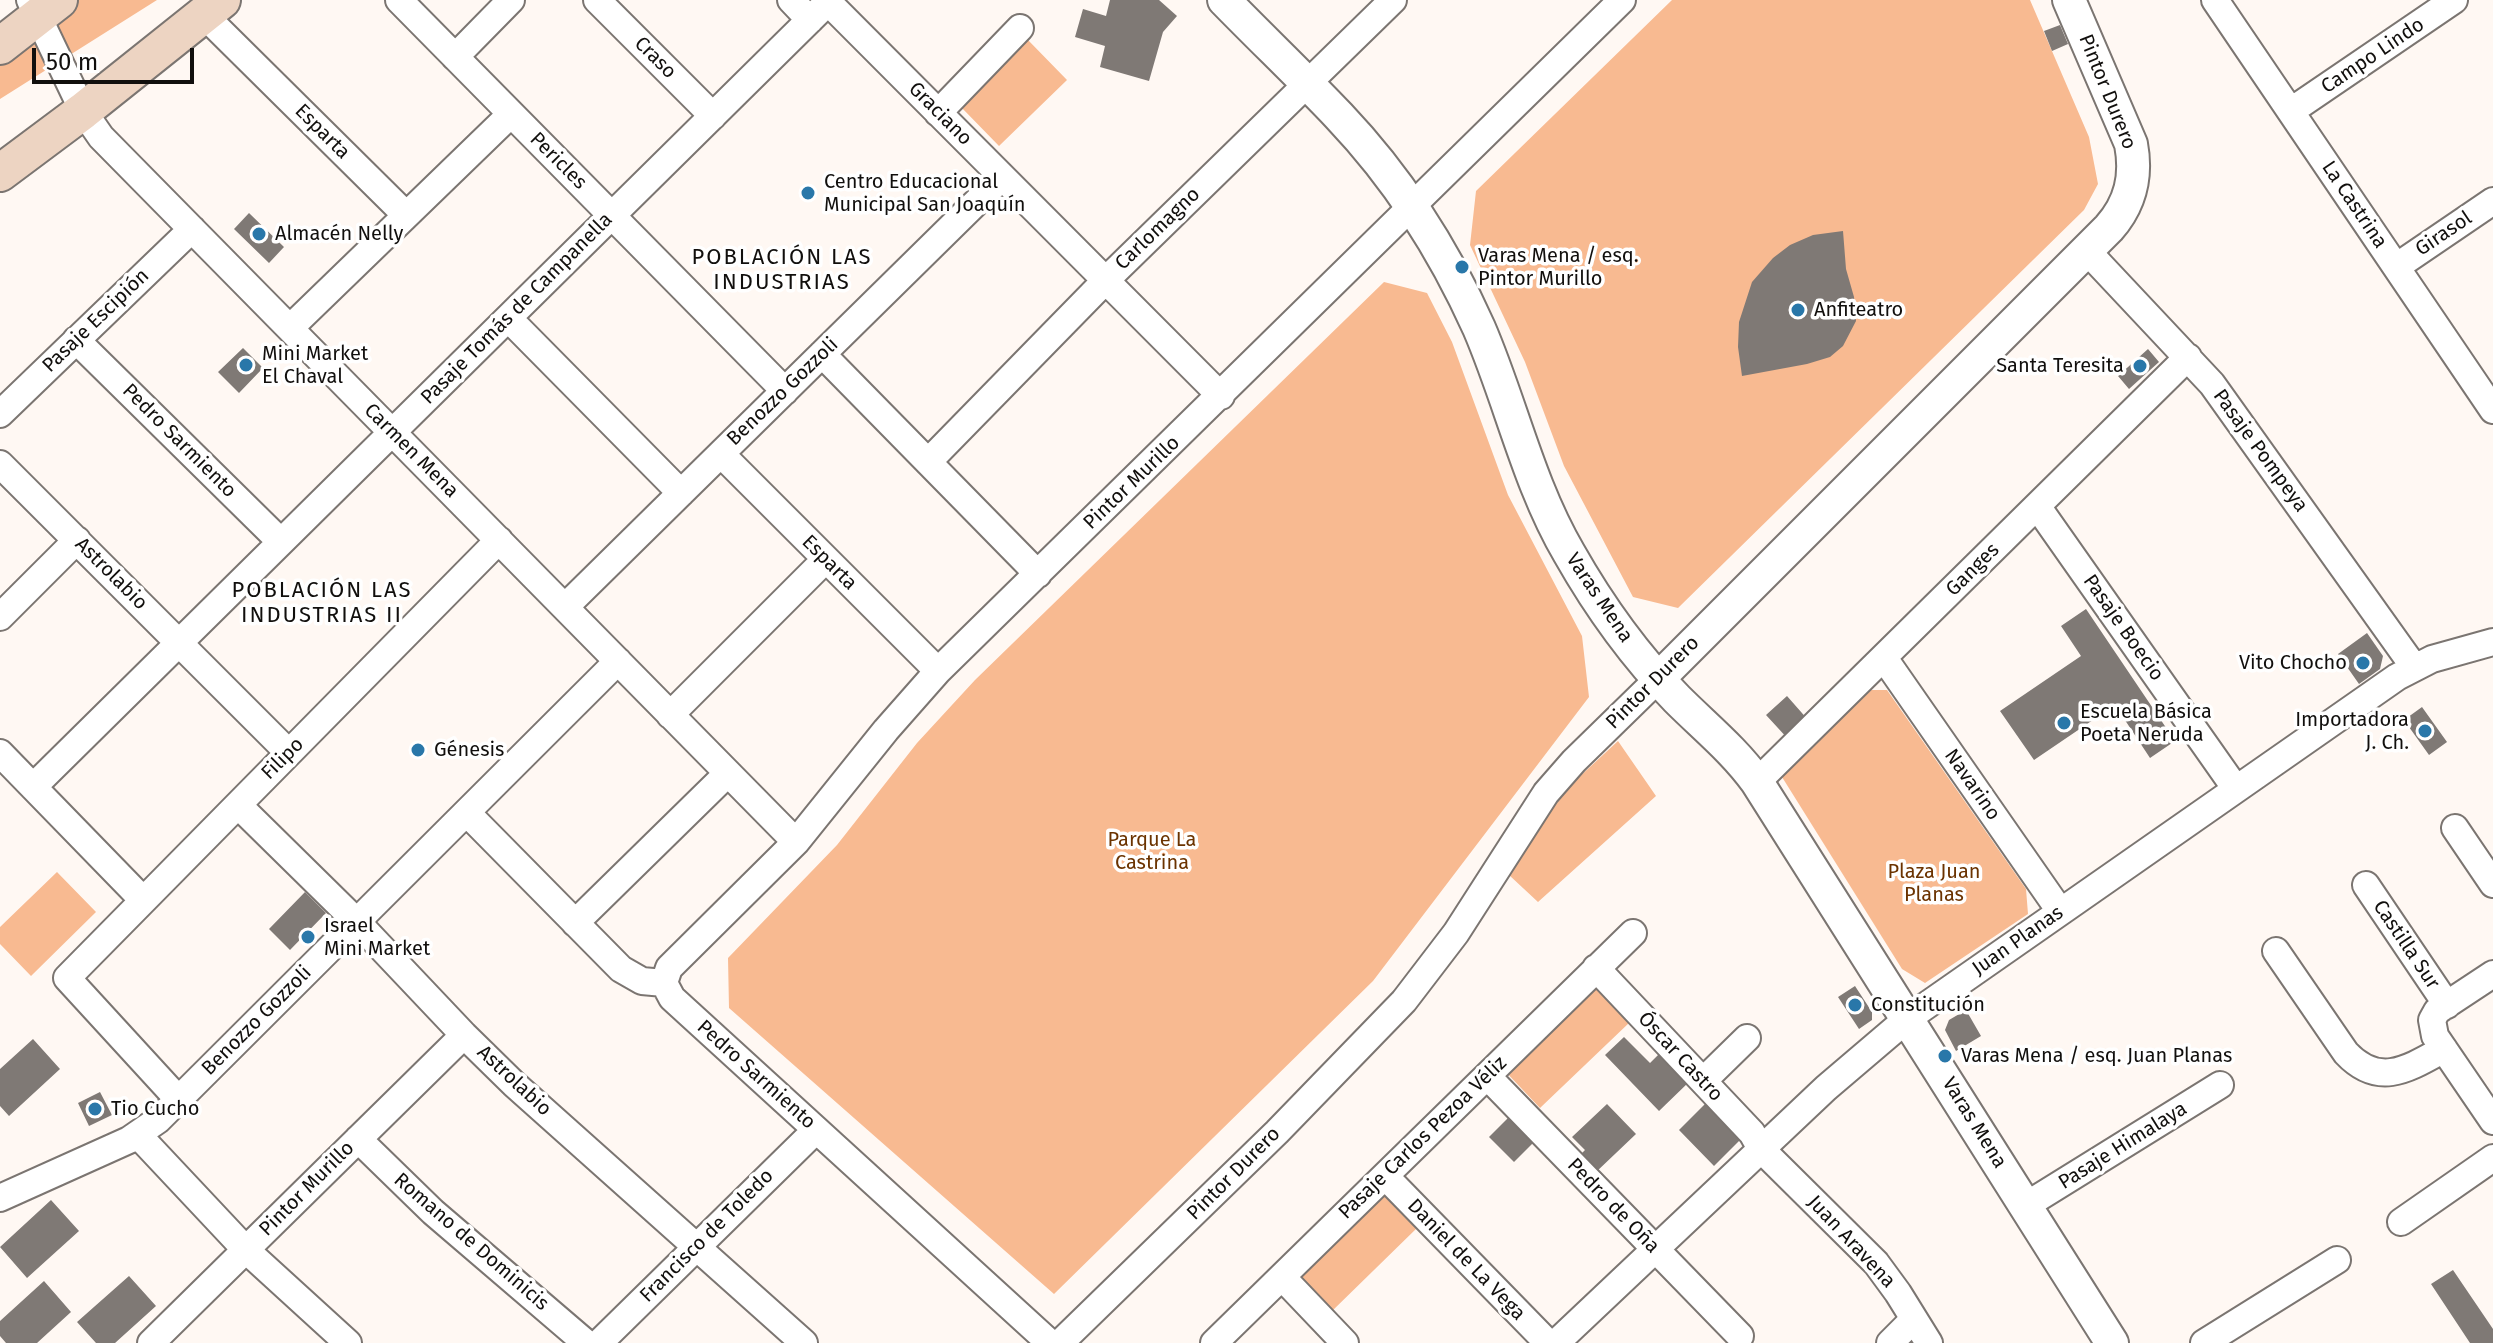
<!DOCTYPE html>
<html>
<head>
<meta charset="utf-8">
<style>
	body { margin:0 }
	#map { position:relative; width:2493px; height:1343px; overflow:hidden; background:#fff8f3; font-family:"Fira Sans",sans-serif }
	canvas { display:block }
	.scale { position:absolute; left:32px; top:48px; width:162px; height:36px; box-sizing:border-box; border:4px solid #110f0d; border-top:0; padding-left:10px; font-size:24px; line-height:28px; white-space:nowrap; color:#110f0d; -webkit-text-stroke:6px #fff; paint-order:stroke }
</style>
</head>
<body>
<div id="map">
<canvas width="2493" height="1343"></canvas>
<div class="scale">50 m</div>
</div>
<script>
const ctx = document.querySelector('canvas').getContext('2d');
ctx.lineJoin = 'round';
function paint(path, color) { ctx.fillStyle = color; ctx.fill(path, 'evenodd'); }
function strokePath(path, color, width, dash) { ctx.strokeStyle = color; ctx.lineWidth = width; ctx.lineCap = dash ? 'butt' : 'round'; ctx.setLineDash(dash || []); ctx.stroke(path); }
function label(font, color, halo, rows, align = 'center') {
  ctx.font = font + ' "Fira Sans",sans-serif'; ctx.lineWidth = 7; ctx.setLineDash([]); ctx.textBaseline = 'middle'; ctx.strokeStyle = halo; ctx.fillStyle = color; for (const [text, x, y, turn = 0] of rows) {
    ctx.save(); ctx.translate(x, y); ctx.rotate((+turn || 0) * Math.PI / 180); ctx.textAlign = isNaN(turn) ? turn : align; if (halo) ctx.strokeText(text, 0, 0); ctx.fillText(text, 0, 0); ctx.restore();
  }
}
const green = new Path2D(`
	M74,0H157L0,99V57Z
	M1672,0H2030L2089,137L2098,184L2084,210L1678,608L1633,597L1564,466L1525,362L1470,245L1476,191Z
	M1028,40L1067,80L999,146L961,107Z
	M1384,282L1427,293L1452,342L1508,495L1582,636L1589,697L1373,981L1054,1294L729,1008L728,958L837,845L917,743L975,680Z
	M1870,690H1887L2026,889L2028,914L1925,983L1902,969L1782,777Z
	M1618,741L1656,796L1538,902L1509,875L1564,791Z
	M57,872L96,912L31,976L0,944V927Z
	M1594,984L1630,1022L1540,1108L1503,1069Z
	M1383,1193L1417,1228L1330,1313L1295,1278Z`);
const building = new Path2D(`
	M1110,0H1159L1177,16L1163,32L1149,81L1100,67L1105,46L1075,37L1083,9L1106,16Z
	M2060,25L2068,44L2052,51L2044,31Z
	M249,213L284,247L269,263L234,229Z
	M1843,231L1846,269L1854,297L1856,321L1843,346L1830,357L1807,364L1742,376L1738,347L1739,322L1752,282L1773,258L1790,245L1813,235Z
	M243,348L263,368L239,393L218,372Z
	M2148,349L2159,362L2129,389L2118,376Z
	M2086,609L2175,741L2150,758L2115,705L2034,760L2000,711L2081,656L2061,626Z
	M2367,633L2383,656L2380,669L2359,684L2338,654Z
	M1787,696L1809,721L1789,740L1766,715Z
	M2422,707L2447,742L2429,755L2404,720Z
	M305,892L326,913L290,950L269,929Z
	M1855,986L1872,1012V1020L1859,1029L1838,997Z
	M1966,1010L1981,1036L1956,1051L1945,1030L1949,1020Z
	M1624,1037L1650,1063L1660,1053L1689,1082L1659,1111L1605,1055Z
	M33,1039L60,1069L9,1116L0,1106V1069Z
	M100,1092L112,1115L89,1126L78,1103Z
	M1607,1104L1636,1134L1595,1173L1579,1156L1585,1150L1572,1137Z
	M1705,1104L1740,1140L1714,1166L1679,1130Z
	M1512,1114L1537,1139L1514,1162L1489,1137Z
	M51,1200L79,1231L27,1278L0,1247Z
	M2453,1270L2493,1329V1343H2470L2431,1284Z
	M129,1276L156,1306L115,1343H96L77,1322Z
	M44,1281L71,1312L37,1343H6L0,1336V1321Z`);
const minor = new Path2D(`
	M30,0L83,111L101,137L796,842
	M399,0L785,391
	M597,0L713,116
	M791,0L810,20
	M2215,0L2493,410
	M828,2L1221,396
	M204,15L406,215
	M455,57L511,0
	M2291,111L2454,0
	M938,113L1020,28
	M2087,251L2212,384L2414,667
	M2396,267L2493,201
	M508,318L681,493
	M290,328L511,114
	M76,340L281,542
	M822,354L1038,574
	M0,414L192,229
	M721,454L938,671
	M928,462L1105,281L1393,0
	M0,464L289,753
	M2037,506L2236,789
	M565,607L1002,177
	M0,617L77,540
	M1884,658L2060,911
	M670,715L826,559
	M0,753L143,900
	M1757,782L2188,357
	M33,787L830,0
	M238,805L357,922L464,1035L514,1084L804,1343
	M467,813L621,969L642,981L664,983
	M2455,828L2493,884
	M2366,885L2447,1005
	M575,923L728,773
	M2276,951L2346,1053C2379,1088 2408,1069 2444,1049
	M1596,968L1752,1133L1761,1149L1876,1263L1898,1293L1929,1343
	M2493,974L2437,1011L2432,1020L2435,1036L2493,1121
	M664,983L669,968L796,842L886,730L938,671L1622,0
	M664,983L672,998L1050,1343
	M1487,1076L1740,1336
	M1703,1081L1747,1038
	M178,1099L67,978L499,540
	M138,1135L246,1250L348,1343
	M358,1139L433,1212L586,1343
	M1385,1176L1548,1343
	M0,1198L129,1140L158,1120L618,661
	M2025,1206L2220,1085
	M2401,1222L2493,1158
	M1282,1277L1345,1343
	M151,1343L464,1035
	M599,1343L816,1130
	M1060,1343L1277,1132L1404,1001L1456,933L1546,793L1574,761L1658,679
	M1214,1343L1633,933
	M1556,1343L1826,1088L1907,1019L2397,677L2432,659L2493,642
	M1890,1343L1914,1319
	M2204,1343L2337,1260`);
const tertiary = new Path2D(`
	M1224,0C1262,39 1302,77 1339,116C1398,178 1444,250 1479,328C1511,402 1528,483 1569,553C1599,606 1635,656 1677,699C1705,727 1734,750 1757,782L2112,1343
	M1658,679L2109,228C2131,203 2137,176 2131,144L2069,0`);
const secondary = new Path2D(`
	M0,46L59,0
	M0,173L83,111L222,0`);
const markers = [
	[808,193,8,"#2977a9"],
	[259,234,8,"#2977a9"],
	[1462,267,8,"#2977a9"],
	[1798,310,8,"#2977a9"],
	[246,365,8,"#2977a9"],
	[2140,366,8,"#2977a9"],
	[2363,663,8,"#2977a9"],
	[2064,723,8,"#2977a9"],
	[2425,731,8,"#2977a9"],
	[418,750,8,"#2977a9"],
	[308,937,8,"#2977a9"],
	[1855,1005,8,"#2977a9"],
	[1945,1056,8,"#2977a9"],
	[95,1109,8,"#2977a9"]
];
const streetNames = [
	["Campo Lindo",2373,56,-34],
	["Craso",655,58,45],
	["Pintor Durero",2107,92,68],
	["Graciano",940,114,45],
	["Esparta",322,132,45],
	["Pericles",558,161,45],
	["La Castrina",2354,205,56],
	["Carlomagno",1158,229,-44],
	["Girasol",2444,234,-34],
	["Pasaje Tomás de Campanella",517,309,-45],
	["Pasaje Escipión",96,321,-44],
	["Benozzo Gozzoli",783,392,-44],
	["Pedro Sarmiento",179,441,45],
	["Carmen Mena",411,451,45],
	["Pasaje Pompeya",2260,451,54],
	["Pintor Murillo",1132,483,-44],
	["Esparta",829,563,45],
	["Ganges",1973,570,-45],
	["Astrolabio",111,574,45],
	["Varas Mena",1599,598,56],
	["Pasaje Boecio",2123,628,55],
	["Pintor Durero",1653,683,-45],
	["Filipo",283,759,-45],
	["Navarino",1972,785,55],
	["Juan Planas",2018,941,-35],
	["Castilla Sur",2406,945,56],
	["Benozzo Gozzoli",257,1021,-45],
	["Óscar Castro",1680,1057,47],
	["Pedro Sarmiento",756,1075,42],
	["Astrolabio",514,1081,43],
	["Varas Mena",1974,1123,58],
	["Pasaje Carlos Pezoa Véliz",1423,1138,-44],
	["Pasaje Himalaya",2123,1146,-32],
	["Pintor Durero",1234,1174,-45],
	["Pintor Murillo",307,1189,-45],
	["Pedro de Oña",1613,1206,46],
	["Francisco de Toledo",707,1236,-45],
	["Romano de Dominicis",471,1242,41],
	["Juan Aravena",1851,1242,47],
	["Daniel de La Vega",1466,1260,46]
];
const poiNames = [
	["Centro Educacional",824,182],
	["Municipal San Joaquín",824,205],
	["Almacén Nelly",275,234],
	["Varas Mena / esq.",1478,256],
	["Pintor Murillo",1478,279],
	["Anfiteatro",1814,310],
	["Mini Market",262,354],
	["El Chaval",262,377],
	["Santa Teresita",2124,366,"right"],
	["Vito Chocho",2347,663,"right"],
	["Escuela Básica",2080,712],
	["Poeta Neruda",2080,735],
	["Importadora",2409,720,"right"],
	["J. Ch.",2409,743,"right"],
	["Génesis",434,750],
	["Israel",324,926],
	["Mini Market",324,949],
	["Constitución",1871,1005],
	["Varas Mena / esq. Juan Planas",1961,1056],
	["Tio Cucho",111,1109]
];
const parkNames = [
	["Parque La",1152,840],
	["Castrina",1152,863],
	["Plaza Juan",1934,872],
	["Planas",1934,895]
];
const neighbourhoodNames = [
	["POBLACIÓN LAS",782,258],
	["INDUSTRIAS",782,283],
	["POBLACIÓN LAS",322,591],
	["INDUSTRIAS II",322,616]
];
paint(green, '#f8ba91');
paint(building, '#7f7975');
strokePath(minor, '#7b7571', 30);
strokePath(tertiary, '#7b7571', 36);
strokePath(secondary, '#7b7571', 40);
strokePath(minor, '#fff', 26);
strokePath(tertiary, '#fff', 32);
strokePath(secondary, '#edd4c2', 36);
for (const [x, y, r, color] of markers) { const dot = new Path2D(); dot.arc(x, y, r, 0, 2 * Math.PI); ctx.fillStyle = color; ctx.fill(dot); strokePath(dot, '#fff', 3); }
label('20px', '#110f0d', '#fff', streetNames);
label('20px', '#110f0d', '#fff', poiNames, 'left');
label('20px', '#6b3300', '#fff', parkNames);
ctx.letterSpacing = '2px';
label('22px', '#110f0d', '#fff', neighbourhoodNames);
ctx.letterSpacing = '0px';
</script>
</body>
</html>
